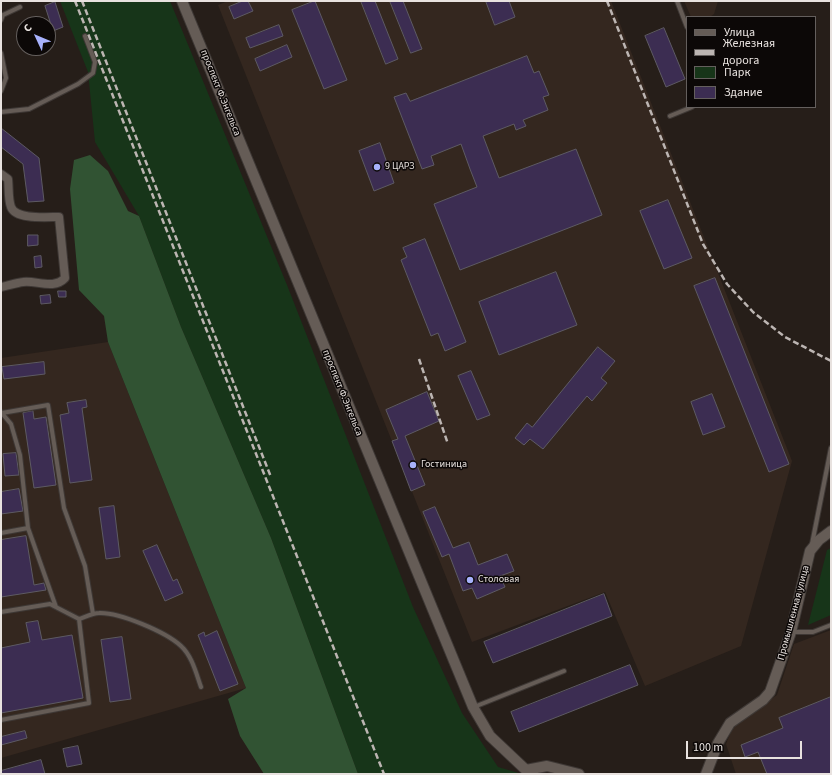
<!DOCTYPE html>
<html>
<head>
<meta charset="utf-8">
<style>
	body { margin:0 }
	#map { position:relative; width:832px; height:775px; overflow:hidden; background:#261e19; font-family:"Source Sans 3",sans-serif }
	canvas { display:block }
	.frame { position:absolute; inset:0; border:2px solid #e8e2df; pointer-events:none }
	.legend { position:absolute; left:686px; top:16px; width:130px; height:92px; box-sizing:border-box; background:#0c0807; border:1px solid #645f5d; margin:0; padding:5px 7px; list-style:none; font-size:12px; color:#e8e2df }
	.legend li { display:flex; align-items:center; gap:8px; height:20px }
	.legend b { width:20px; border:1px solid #645f5d }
	.north { position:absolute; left:16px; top:16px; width:40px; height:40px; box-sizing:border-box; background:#0c0807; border:1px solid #645f5d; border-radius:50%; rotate:314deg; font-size:11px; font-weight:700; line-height:16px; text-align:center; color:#e8e2df }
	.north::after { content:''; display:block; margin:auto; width:14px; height:18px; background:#a7b1fc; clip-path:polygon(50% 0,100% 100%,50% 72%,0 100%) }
	.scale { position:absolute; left:686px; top:741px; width:116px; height:18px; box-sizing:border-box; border:2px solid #e8e2df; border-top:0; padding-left:5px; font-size:12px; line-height:14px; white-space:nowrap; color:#e8e2df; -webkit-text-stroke:3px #0c0807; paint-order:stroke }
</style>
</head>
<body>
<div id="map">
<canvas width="832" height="775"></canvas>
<div class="frame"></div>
<ul class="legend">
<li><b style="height:5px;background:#655c56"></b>Улица</li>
<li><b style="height:5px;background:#bcb5b2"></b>Железная дорога</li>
<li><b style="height:11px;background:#173519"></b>Парк</li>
<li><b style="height:11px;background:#3c2d52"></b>Здание</li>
</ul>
<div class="north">С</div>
<div class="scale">100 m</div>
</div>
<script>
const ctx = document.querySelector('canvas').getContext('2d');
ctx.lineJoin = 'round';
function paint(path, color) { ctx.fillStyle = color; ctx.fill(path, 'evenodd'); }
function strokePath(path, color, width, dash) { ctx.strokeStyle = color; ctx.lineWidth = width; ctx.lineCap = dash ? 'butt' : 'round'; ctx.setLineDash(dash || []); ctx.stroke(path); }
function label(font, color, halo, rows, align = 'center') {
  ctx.font = font + ' "Source Sans 3",sans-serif'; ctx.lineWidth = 3; ctx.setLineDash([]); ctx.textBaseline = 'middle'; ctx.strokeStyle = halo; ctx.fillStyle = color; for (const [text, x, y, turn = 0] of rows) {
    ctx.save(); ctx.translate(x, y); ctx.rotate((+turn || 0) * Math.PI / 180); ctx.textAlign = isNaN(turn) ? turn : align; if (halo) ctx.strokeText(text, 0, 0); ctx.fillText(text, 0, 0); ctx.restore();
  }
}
const built = new Path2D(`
	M228,1H611L792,461L741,646L645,686L605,592L472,642L218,5Z
	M684,1H718L714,14L710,17H691Z
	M108,342L246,688L1,758V358Z
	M831,630V774H736L726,744L734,724L777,695L794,644Z`);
const green = new Path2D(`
	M60,1H170L287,285L413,607L462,713L498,767L522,774H358L271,538L181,327L139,216L95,142L88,72Z
	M831,548V615L808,625L827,550Z`);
const forest = new Path2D(`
	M90,155L108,171L128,211L139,216L181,327L271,538L358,774H264L240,736L228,699L246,688L108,342L104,316L79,290L70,189L74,160Z`);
const building = new Path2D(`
	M243,1H248L253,11L234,19L229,7Z
	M315,1L347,80L324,89L292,10Z
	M361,1H375L398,59L386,64Z
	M390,1H403L422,49L411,53Z
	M486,1H509L515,17L495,25Z
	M55,2L63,27L53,31L45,6Z
	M279,25L283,36L250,48L246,38Z
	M664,28L685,79L666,87L645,36Z
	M287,45L292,57L260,71L255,59Z
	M527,56L534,73L539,71L549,95L543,97L548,110L523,120L526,126L516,130L514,124L483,136L499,178L576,149L602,215L460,270L434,204L477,187L470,169L461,144L431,156L434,165L422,169L394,97L406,93L410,101Z
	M1,128L39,158L44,201L28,202L23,164L1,147Z
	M380,143L394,183L374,191L359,151Z
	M668,200L692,258L664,269L640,211Z
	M28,235H38V245L28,246Z
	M425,239L466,342L445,351L438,333L431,336L401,260L407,257L403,248Z
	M41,256L42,267L35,268L34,257Z
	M556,272L577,325L499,355L479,302Z
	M715,278L789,464L769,472L694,286Z
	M58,291H66V297H59Z
	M50,295L51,303L41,304L40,296Z
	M598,347L615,361L601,378L607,383L592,401L587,396L543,449L530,439L524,445L515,438L527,423L532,427Z
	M44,362L45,374L4,379L2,367Z
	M471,371L490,415L477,420L458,376Z
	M427,392L439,421L405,436L425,485L411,491L392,441L398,439L386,410Z
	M712,394L725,427L703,435L691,402Z
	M86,400L87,407L82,408L92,480L70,483L60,415L69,413L67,403Z
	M33,411L34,419L46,417L56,485L34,488L23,413Z
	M16,453L19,475L5,476L3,454Z
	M19,489L23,511L1,514V492Z
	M114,506L120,557L106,559L99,508Z
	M435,507L453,548L469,542L478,565L507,554L514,571L500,576L505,587L477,599L472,588L463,591L449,554L442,557L423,512Z
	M26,536L34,585L44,583L46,590L1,597V540Z
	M157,545L173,581L177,579L183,593L165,601L143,551Z
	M604,594L612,616L493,663L484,642Z
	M38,621L42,640L72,635L83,698L1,713V648L30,642L26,623Z
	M217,631L238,684L220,691L198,635L204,632L205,636Z
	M122,637L131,699L110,702L101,640Z
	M630,665L638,685L519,732L511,712Z
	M831,697V774H767L758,752L745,757L741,745L783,728L779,718Z
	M25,731L27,738L1,745V737Z
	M78,746L82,764L67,767L63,749Z
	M41,760L45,774H1V771Z`);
const service = new Path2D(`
	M677,1L687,27
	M1,20L3,15L20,7
	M1,53L6,78L1,91
	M1,112L29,109L78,84L93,73L95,62L85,36
	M670,116L692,107
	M1,412L11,424L20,455L28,528
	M2,413L48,405L64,508L85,566L93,614
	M1,533L28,528L56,607
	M812,544L831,448
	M1,612L50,604L79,619L89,703L1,720
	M79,619C85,617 93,613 99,613C119,612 166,632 181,646C192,656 196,673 201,687
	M791,632H813L831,625
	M474,707L564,671`);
const minor = new Path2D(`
	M1,174L8,179C9,187 8,199 11,207C16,220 47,217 59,217L65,278C54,290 36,280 23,282C15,283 8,286 1,287`);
const tertiary = new Path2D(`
	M182,1L473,707L490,736L526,770
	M526,770L547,766L579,774
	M706,774L718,743L730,723L763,700L770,692L791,632L810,551L819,540L831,531`);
const rail = new Path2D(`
	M75,1L384,774
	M82,1L271,477
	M607,1L703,244L727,284L753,312L785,337L831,361
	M419,359L448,444`);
const markers = [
	[377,167,4,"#a7b1fc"],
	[413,465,4,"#a7b1fc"],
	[470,580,4,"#a7b1fc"]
];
const streetNames = [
	["проспект Ф.Энгельса",220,93,68],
	["проспект Ф.Энгельса",342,393,68],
	["Промышленная улица",794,613,-75]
];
const poiNames = [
	["9 ЦАРЗ",385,167],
	["Гостиница",421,465],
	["Столовая",478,580]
];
paint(built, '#34271f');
paint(green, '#173519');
paint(forest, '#315333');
paint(building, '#3c2d52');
strokePath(building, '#5d5a63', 1);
strokePath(service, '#3e3835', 6);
strokePath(minor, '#3e3835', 10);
strokePath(tertiary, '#3e3835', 12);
strokePath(service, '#655c56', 4);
strokePath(minor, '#655c56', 8);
strokePath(tertiary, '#655c56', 10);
strokePath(rail, '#bcb5b2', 2.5, [6, 3]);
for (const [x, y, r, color] of markers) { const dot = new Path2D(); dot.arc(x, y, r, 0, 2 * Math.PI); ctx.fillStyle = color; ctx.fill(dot); strokePath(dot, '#0c0807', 1.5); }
label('10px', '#e8e2df', '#0c0807', streetNames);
label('10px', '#e8e2df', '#0c0807', poiNames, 'left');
</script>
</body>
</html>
